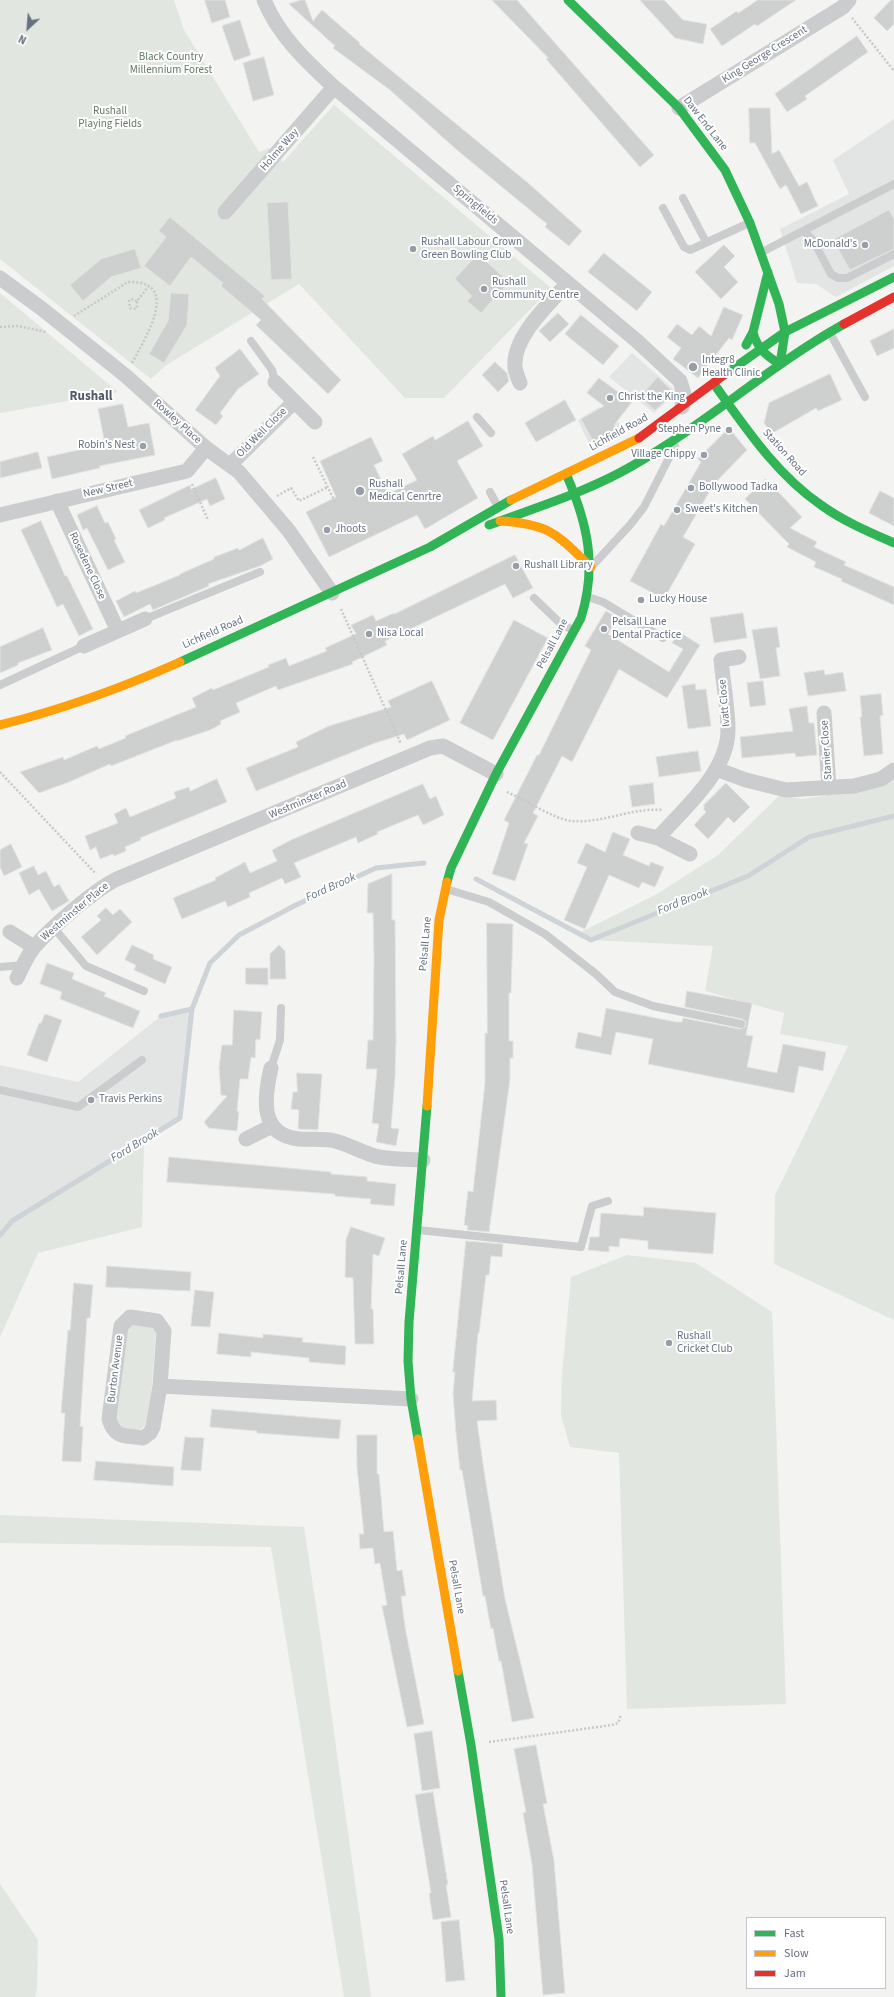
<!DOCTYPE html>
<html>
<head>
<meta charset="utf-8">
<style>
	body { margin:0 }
	#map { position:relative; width:894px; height:1997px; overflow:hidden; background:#f3f3f2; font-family:"Source Sans 3",sans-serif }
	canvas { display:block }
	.legend { position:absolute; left:746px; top:1917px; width:140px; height:72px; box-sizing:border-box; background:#fff; border:1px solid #c1c6cc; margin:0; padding:5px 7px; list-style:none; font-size:12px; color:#657080 }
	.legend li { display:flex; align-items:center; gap:8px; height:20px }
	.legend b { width:20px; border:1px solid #c1c6cc }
	.north { position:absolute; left:8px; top:8px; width:40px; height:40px; -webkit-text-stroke:3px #fff; paint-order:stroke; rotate:206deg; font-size:11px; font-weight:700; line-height:16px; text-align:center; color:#657080 }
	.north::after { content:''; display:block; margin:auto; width:14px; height:18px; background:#657080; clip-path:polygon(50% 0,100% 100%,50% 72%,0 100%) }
</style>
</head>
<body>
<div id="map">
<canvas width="894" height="1997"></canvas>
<ul class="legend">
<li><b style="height:5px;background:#30b455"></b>Fast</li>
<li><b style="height:5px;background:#ff9f0a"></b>Slow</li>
<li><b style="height:5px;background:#e5322d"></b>Jam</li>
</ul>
<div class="north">N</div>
</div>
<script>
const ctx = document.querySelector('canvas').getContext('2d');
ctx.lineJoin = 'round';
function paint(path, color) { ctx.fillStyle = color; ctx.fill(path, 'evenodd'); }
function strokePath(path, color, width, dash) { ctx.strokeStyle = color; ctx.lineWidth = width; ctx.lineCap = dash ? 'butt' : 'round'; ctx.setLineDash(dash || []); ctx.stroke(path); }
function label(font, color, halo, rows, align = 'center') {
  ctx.font = font + ' "Source Sans 3",sans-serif'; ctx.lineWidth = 4; ctx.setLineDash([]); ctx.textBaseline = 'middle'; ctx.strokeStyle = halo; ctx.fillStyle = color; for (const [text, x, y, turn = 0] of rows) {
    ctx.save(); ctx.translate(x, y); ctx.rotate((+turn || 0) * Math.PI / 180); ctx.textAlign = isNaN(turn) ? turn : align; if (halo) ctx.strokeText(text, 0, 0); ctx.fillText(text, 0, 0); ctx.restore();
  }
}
const built = new Path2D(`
	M894,119V266L836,297L816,284L797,283L780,229L849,194L833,160Z
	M632,353L677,392L654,413L609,377Z
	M599,407L627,429L590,446L578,420Z
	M192,1009L180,1118L144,1143L12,1221L0,1219V1065L78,1082L161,1016Z`);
const green = new Path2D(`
	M0,0H174L184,30L259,152L269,148L283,162L334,105L551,288L444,398H405L299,284L165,366L151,379L0,259Z
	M0,293L118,392L0,413Z
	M894,777V1320L774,1264L775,1195L848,1046L780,1034L784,1013L705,991L713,946L591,940L581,932L657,894L718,855L780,795L802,799L872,789ZM791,849L751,876H749Z
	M144,1143L142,1227L38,1253L0,1337V1219L13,1221Z
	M627,1255L696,1263L772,1312L786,1704L627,1709L619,1453L570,1447L561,1415L562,1374L571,1277Z
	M131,1323L154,1327L156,1333L149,1422L137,1432L123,1429L117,1420L127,1327Z
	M0,1515L304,1527L320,1632L371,1997H344L271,1547L0,1543Z
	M0,1884L38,1940L37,1989L35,1997H0Z`);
const stream = new Path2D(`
	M476,879L591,940L748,876L809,837L894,816
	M161,1016L192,1009L210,963L239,935L296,905L376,868L424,863
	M0,1235L12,1221L180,1118L192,1009`);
const building = new Path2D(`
	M205,0H225L230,17L212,23Z
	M301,0H305L313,21L322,10L360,43L359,44L528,183L582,231L569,246L545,227L547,224L457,150L390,90L333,48L335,46L289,4Z
	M492,0H517L654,155L640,167L546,59L548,58Z
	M640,0H664L683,20L707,24L703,44L675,38Z
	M758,0H796L757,26L755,24L722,46L710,29L737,11L738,13Z
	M891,0H894V24L887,31L874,18Z
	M240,20L251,55L234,61L222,26Z
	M857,36L868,52L805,96L807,99L787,112L775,94Z
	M264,57L274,95L253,101L243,63Z
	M749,108H770L772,154L779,150L799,186L807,182L818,206L801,214L786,185L780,189L755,143H750Z
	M288,202L292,279L271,280L267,203Z
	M889,210L894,219V249L850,270L833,240Z
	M170,217L265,296L262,299L341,380L328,394L256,325L261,320L221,286L223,283L191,257L170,286L144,266L166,237L159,231Z
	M724,245L735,256L724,267L738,282L721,299L695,272Z
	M135,249L141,268L111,277L83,301L70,285L101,259Z
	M604,253L652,292L637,311L588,272Z
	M478,254L509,282L481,313L467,301L472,296L455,279Z
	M171,293L189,294L187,325L164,363L149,354L168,321Z
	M724,307L743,315L732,340L729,338L698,378L673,359L681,348L667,337L677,324L692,335L699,326L711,336Z
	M558,313L569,324L550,342L539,331Z
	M581,315L619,346L603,365L565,334Z
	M894,329V348L877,356L870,341Z
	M240,349L259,374L238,389L220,413L223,416L216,425L195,410L220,376L215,368Z
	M495,362L507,373L509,381L498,392L482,375Z
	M830,374L842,400L818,411L816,408L771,434L764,423L769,403Z
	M658,377L674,393L655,410L640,397Z
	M599,378L632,402L614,425L617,430L594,443L581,419L604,406L587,393Z
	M565,400L576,420L536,442L525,423Z
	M123,404L128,427L149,423L155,455L99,466L100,468L52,479L47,457L105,444L98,409Z
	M468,421L483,446L457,461L478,498L425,529L417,515L329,557L306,512L336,497L320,461L371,437L383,461L374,465L388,494L417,480L402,454L433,436L435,440Z
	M729,428L747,450L714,484L683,537L695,544L664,599L630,581L661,524L664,526L701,462L698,459Z
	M38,452L42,468L0,478V462Z
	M216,478L225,499L210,506L207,499L164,518L165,520L148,528L139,510L190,485L191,489Z
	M766,479L802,517L790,528L817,542L814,547L846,562L844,565L894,587V605L841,581L842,579L814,567L816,562L787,547L789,544L745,499Z
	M880,491L894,498V526L869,513Z
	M97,506L105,523L108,522L116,539L114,540L125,562L108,570L87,528L83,530L77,515Z
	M41,521L65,576H67L93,629L79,636L63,604L57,607L21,530Z
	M263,538L273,559L260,566L208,584L209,586L153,610L150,604L124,617L116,601L135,591L136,593L180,575V574L214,559V557L238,548L239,550Z
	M515,555L533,588L513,598L505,584L385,641L387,645L352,662L353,664L278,690L276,686L236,703L240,712L220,721L221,724L210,730L177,741V740L111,766L110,764L69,782L39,793L20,772L63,757L64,760L97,746L99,749L126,738L125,736L196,707L192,698L212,688L213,690L269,667L268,665L286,658L289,666L327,651L325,648L356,634L351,625L373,615L376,621L394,613V614Z
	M606,611L618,618L608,634L669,672L683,649L672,643L679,632L700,645L667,698L619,669L572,762L562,756L533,813L538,816L524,843L528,844L515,881L492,874L509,823L504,820L537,755H539L591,650L585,646Z
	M743,613L747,638L714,643L710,618Z
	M514,620L548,638L493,740L460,723Z
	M777,627L780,647L776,648L780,676L760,679L752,630Z
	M43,628L52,650L18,663V665L0,673V647Z
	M824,670L825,675L843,672L846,691L808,696L804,673Z
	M432,681L450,720L407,740L404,734L375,743L256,791L246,768L298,747L296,742L329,726L391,707L388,701Z
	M763,681L766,705L750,707L747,683Z
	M695,684L696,690L706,689L711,726L688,729L682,686Z
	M881,694L883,715L880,716L883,754L864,756L860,717H862L860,696Z
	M807,706L809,723H814L817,755L796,757L795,753L742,758L740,737L793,731L789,709Z
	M698,751L701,771L659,777L656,757Z
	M217,779L227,802L140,838L141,840L125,847L126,851L114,856L113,854L100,859L96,847L90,850L85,836L118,823L114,814L126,808L130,817L176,798L174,792L189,787L190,791Z
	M653,783L655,804L632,807L629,786Z
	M726,783L750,807L734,823L728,817L708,839L694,825L706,812L704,810V805Z
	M423,784L430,799L436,796L444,815L423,825L418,815L377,832L378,834L358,843L356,837L294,863L301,877L285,884L282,878L249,893L250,897L228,907L225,901L182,919L173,898L216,880L215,878L245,862L250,873L277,861L272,850L291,840Z
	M613,832L630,839L623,855L649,866L651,862L664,867L655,887L642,882L639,888L609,875L585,929L564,920L587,867L577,863L586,843L605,852Z
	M11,844L22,867L4,876L0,867V850Z
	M34,866L38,875L46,871L54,887L59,884L69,901L52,911L39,889L29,895L19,873Z
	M392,874V920H395L396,1041L395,1078L391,1128L399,1129L396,1146L376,1142L379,1124L372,1123L377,1069H366L368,1040H373L374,958L373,913H367L368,884Z
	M106,908L113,915L120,909L132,922L97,955L81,937L101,920L97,916Z
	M487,923L513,924L511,993H509V1041H513V1058H510V1079L489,1232L467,1230L468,1226L464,1225L468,1191L473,1192L485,1083V1033H487Z
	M132,945L154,955L153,959L172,967L165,984L134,970L136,965L125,960Z
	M279,945L285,951L286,979H270V954Z
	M47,963L74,973L72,979L106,993L104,996L140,1011L133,1028L60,999L62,992L40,984Z
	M246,968H268V985L246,984Z
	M687,991L752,1003L746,1035L753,1036L747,1067L777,1073L783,1044L826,1052L823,1071L799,1066L794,1093L648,1064L653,1039L616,1032L611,1055L575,1048L578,1032L601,1037L606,1008L676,1022H682L683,1018L740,1029L745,1027L746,1022L742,1019L685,1007Z
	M234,1010L262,1012L260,1040L256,1039L255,1058L251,1057L248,1079H240L237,1111L239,1112L237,1131L209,1128L204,1122L227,1096L221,1095L219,1067L222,1045H232Z
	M45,1014L62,1020L47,1062L27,1055L39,1023H41Z
	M297,1073L322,1074L318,1130L298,1129L299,1110L291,1109L293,1092H297Z
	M169,1157L331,1172V1174L367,1177V1181L396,1184L394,1206L370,1204L371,1199L335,1196V1194L167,1182Z
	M644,1207L716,1213L713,1254L648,1249V1241L620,1238L619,1247L609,1246V1252L588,1250L590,1237H599L601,1213L643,1216Z
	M351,1227L385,1238L379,1256L373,1254L371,1309H373L374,1344H355L353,1278L345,1277L346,1240Z
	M466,1241L503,1244L502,1257L491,1256L489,1275H486L479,1333H478L472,1401L496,1400L497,1420L477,1421L484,1471L505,1599L534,1718L512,1722L501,1661H499L493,1628L491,1629L485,1596H483L462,1470H460L456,1433L453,1393L455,1372H453Z
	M107,1266L191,1272L190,1291L106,1287Z
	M74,1283L93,1285L90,1318H87L85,1349L80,1426L83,1427L81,1462L62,1461L65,1413H61L68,1330H70Z
	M195,1290L214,1292L210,1327L191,1326Z
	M219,1333L263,1338V1334L303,1338L302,1342L346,1346L345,1365L309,1362V1358L251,1352V1357L217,1354Z
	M212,1409L341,1420L339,1439L257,1433V1431L210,1427Z
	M357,1435H377V1474H379L384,1532L393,1531L397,1571L402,1570L406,1596H401L405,1627L424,1724L407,1727L382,1606L387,1605L380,1563L375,1564L373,1548L360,1549L359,1534H364L357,1468Z
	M185,1437L204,1438L201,1471L181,1470Z
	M96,1461L174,1467L173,1486L94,1480Z
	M432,1731L440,1788L422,1791L414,1734Z
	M536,1745L547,1803L543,1804L554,1861L565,1993L543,1995L532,1864L523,1813L526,1812L514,1749Z
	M433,1792L448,1885H446L451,1917L433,1920L429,1893H431L415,1795Z
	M459,1920L465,1980L446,1982L441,1922Z`);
const path = new Path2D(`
	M852,18L894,71
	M137,301L131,299L129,301L130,308L133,309L137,308V301L149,286
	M74,316L128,282C183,280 144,340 132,363
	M0,327L18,326L46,332
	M313,457L336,504
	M192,484L208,520
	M277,496L291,488L299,501L328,487
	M341,609L401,744
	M0,772L96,874
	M507,792C524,799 554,819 571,821C602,824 632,807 663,810
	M489,1742L612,1725L618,1723L621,1715`);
const lane = new Path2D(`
	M683,198L706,242
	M663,208L684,247L690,250L749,223
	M804,231L813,240L831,274L838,278H847L894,254
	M762,252L894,184
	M830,333L865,397
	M251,341L272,370L275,382
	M477,417L491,433
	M490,492L497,505
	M594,564L630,525L644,507L675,446
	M588,597L603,602L663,638
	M534,598L562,625L574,630
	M145,619L260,572
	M0,685L84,646
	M446,889L489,902L545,934L596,974L615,992L653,1006L741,1024
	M54,928L86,966L144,991
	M0,967L24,965
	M271,1068L280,1040L281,1008
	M0,1090L78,1107L142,1060
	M418,1230L581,1247L592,1206L608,1201`);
const street = new Path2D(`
	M264,0C279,36 306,61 334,87L637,341L680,381L684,394L682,407
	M679,108L843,7L849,0
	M225,212L334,87
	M0,278L41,308L126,376L206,448L239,472L289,531L332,593
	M275,382L315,422
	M520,383C518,378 516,373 515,368C512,337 549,304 568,283
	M231,464L294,402
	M57,501L118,631
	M0,515L187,471L206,448
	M84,646L145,619
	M824,713L829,788
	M716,769L746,780L786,790L854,786L881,779L894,770
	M638,833L658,838L690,854
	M658,838C684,808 728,772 728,730C728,707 723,683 721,660L739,657
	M10,932L34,947
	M17,978C22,968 27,955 35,946C52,927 94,890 117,879L430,748L443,746L496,774
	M271,1068C264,1098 259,1135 299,1139C311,1140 323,1138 335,1141C350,1145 361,1152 375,1156C390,1160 408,1159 423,1160
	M246,1139L272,1126
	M130,1317L157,1321L164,1331L160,1386L153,1427L150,1433L143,1438C125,1435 115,1439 109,1419L121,1326Z
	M160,1386L411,1399`);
const fast = new Path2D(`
	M568,0L679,108L725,170L750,223L779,304L785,332L780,364C766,356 757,348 753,332
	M746,345L753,332L768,272
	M724,375L785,332L894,277
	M714,384C745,427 776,474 821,505C843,521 869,532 894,543
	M489,525C537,507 587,492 632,466C706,424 769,366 844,324
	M180,662L430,547L511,500
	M447,882L451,868L496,774L581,618C597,566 588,525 567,476
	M418,1439L411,1399L408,1361L409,1322L427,1106
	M458,1671L471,1745L499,1939L501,1997`);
const slow = new Path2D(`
	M511,500L639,438
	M500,521C551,524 556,534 591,567
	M0,725C60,710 124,687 180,662
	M427,1106L439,920L447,882
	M418,1439L458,1671`);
const jam = new Path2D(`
	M844,324L894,297
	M639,438L724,375`);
const markers = [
	[865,245,4,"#979ea8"],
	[413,249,4,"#979ea8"],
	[484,289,4,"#979ea8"],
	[693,367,5,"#979ea8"],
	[610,398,4,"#979ea8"],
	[729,430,4,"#979ea8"],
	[143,446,4,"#979ea8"],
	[704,455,4,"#979ea8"],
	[691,488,4,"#979ea8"],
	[360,491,5,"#979ea8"],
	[677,510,4,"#979ea8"],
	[327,530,4,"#979ea8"],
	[516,566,4,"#979ea8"],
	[641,600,4,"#979ea8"],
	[604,629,4,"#979ea8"],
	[369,634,4,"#979ea8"],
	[91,1100,4,"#979ea8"],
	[669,1343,4,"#979ea8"]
];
const streetNames = [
	["King George Crescent",765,55,-32],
	["Daw End Lane",705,124,52],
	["Holme Way",280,150,-49],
	["Springfields",475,205,40],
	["Rowley Place",177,422,42],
	["Old Well Close",262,433,-45],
	["Lichfield Road",619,433,-29],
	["Station Road",784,453,48],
	["New Street",108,489,-13],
	["Rosedene Close",87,566,65],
	["Lichfield Road",213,633,-24],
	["Pelsall Lane",553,644,-62],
	["Ivatt Close",725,703,-95],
	["Stanier Close",827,750,-94],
	["Westminster Road",308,800,-23],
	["Westminster Place",75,912,-40],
	["Pelsall Lane",426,944,-85],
	["Pelsall Lane",402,1267,-85],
	["Burton Avenue",116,1369,-83],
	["Pelsall Lane",456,1587,80],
	["Pelsall Lane",506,1907,82]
];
const parkNames = [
	["Black Country",171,58],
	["Millennium Forest",171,71],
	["Rushall",110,112],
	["Playing Fields",110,125]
];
const poiNames = [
	["Rushall Labour Crown",421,243],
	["Green Bowling Club",421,256],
	["McDonald's",857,245,"right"],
	["Rushall",492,283],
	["Community Centre",492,296],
	["Integr8",702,361],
	["Health Clinic",702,374],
	["Christ the King",618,398],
	["Stephen Pyne",721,430,"right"],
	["Robin's Nest",135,446,"right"],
	["Village Chippy",696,455,"right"],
	["Rushall",369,485],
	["Medical Cenrtre",369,498],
	["Bollywood Tadka",699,488],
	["Sweet's Kitchen",685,510],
	["Jhoots",335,530],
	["Rushall Library",524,566],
	["Lucky House",649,600],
	["Pelsall Lane",612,623],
	["Dental Practice",612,636],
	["Nisa Local",377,634],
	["Travis Perkins",99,1100],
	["Rushall",677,1337],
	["Cricket Club",677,1350]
];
const waterNames = [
	["Ford Brook",331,888,-24],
	["Ford Brook",683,902,-22],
	["Ford Brook",135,1146,-31]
];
const quarterNames = [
	["Rushall",91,397]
];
paint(built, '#e3e5e4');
paint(green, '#e2e6e0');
strokePath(stream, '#cdd3d7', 5);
paint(building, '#cecfcf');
strokePath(building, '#e2e2e2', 1);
strokePath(path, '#c8c8c9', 2.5, [2, 2]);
strokePath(lane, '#cbcccd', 8);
strokePath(street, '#cbcccd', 15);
strokePath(fast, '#30b455', 9);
strokePath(slow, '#ff9f0a', 9);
strokePath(jam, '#e5322d', 9);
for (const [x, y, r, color] of markers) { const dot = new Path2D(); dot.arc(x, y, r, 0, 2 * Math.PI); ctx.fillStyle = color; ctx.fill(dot); strokePath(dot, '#fff', 1.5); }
label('11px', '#657080', '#fff', streetNames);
label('11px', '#647863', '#fff', parkNames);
label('11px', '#657080', '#fff', poiNames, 'left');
label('italic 12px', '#657885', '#fff', waterNames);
label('bold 13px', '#525a66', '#fff', quarterNames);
</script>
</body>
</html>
